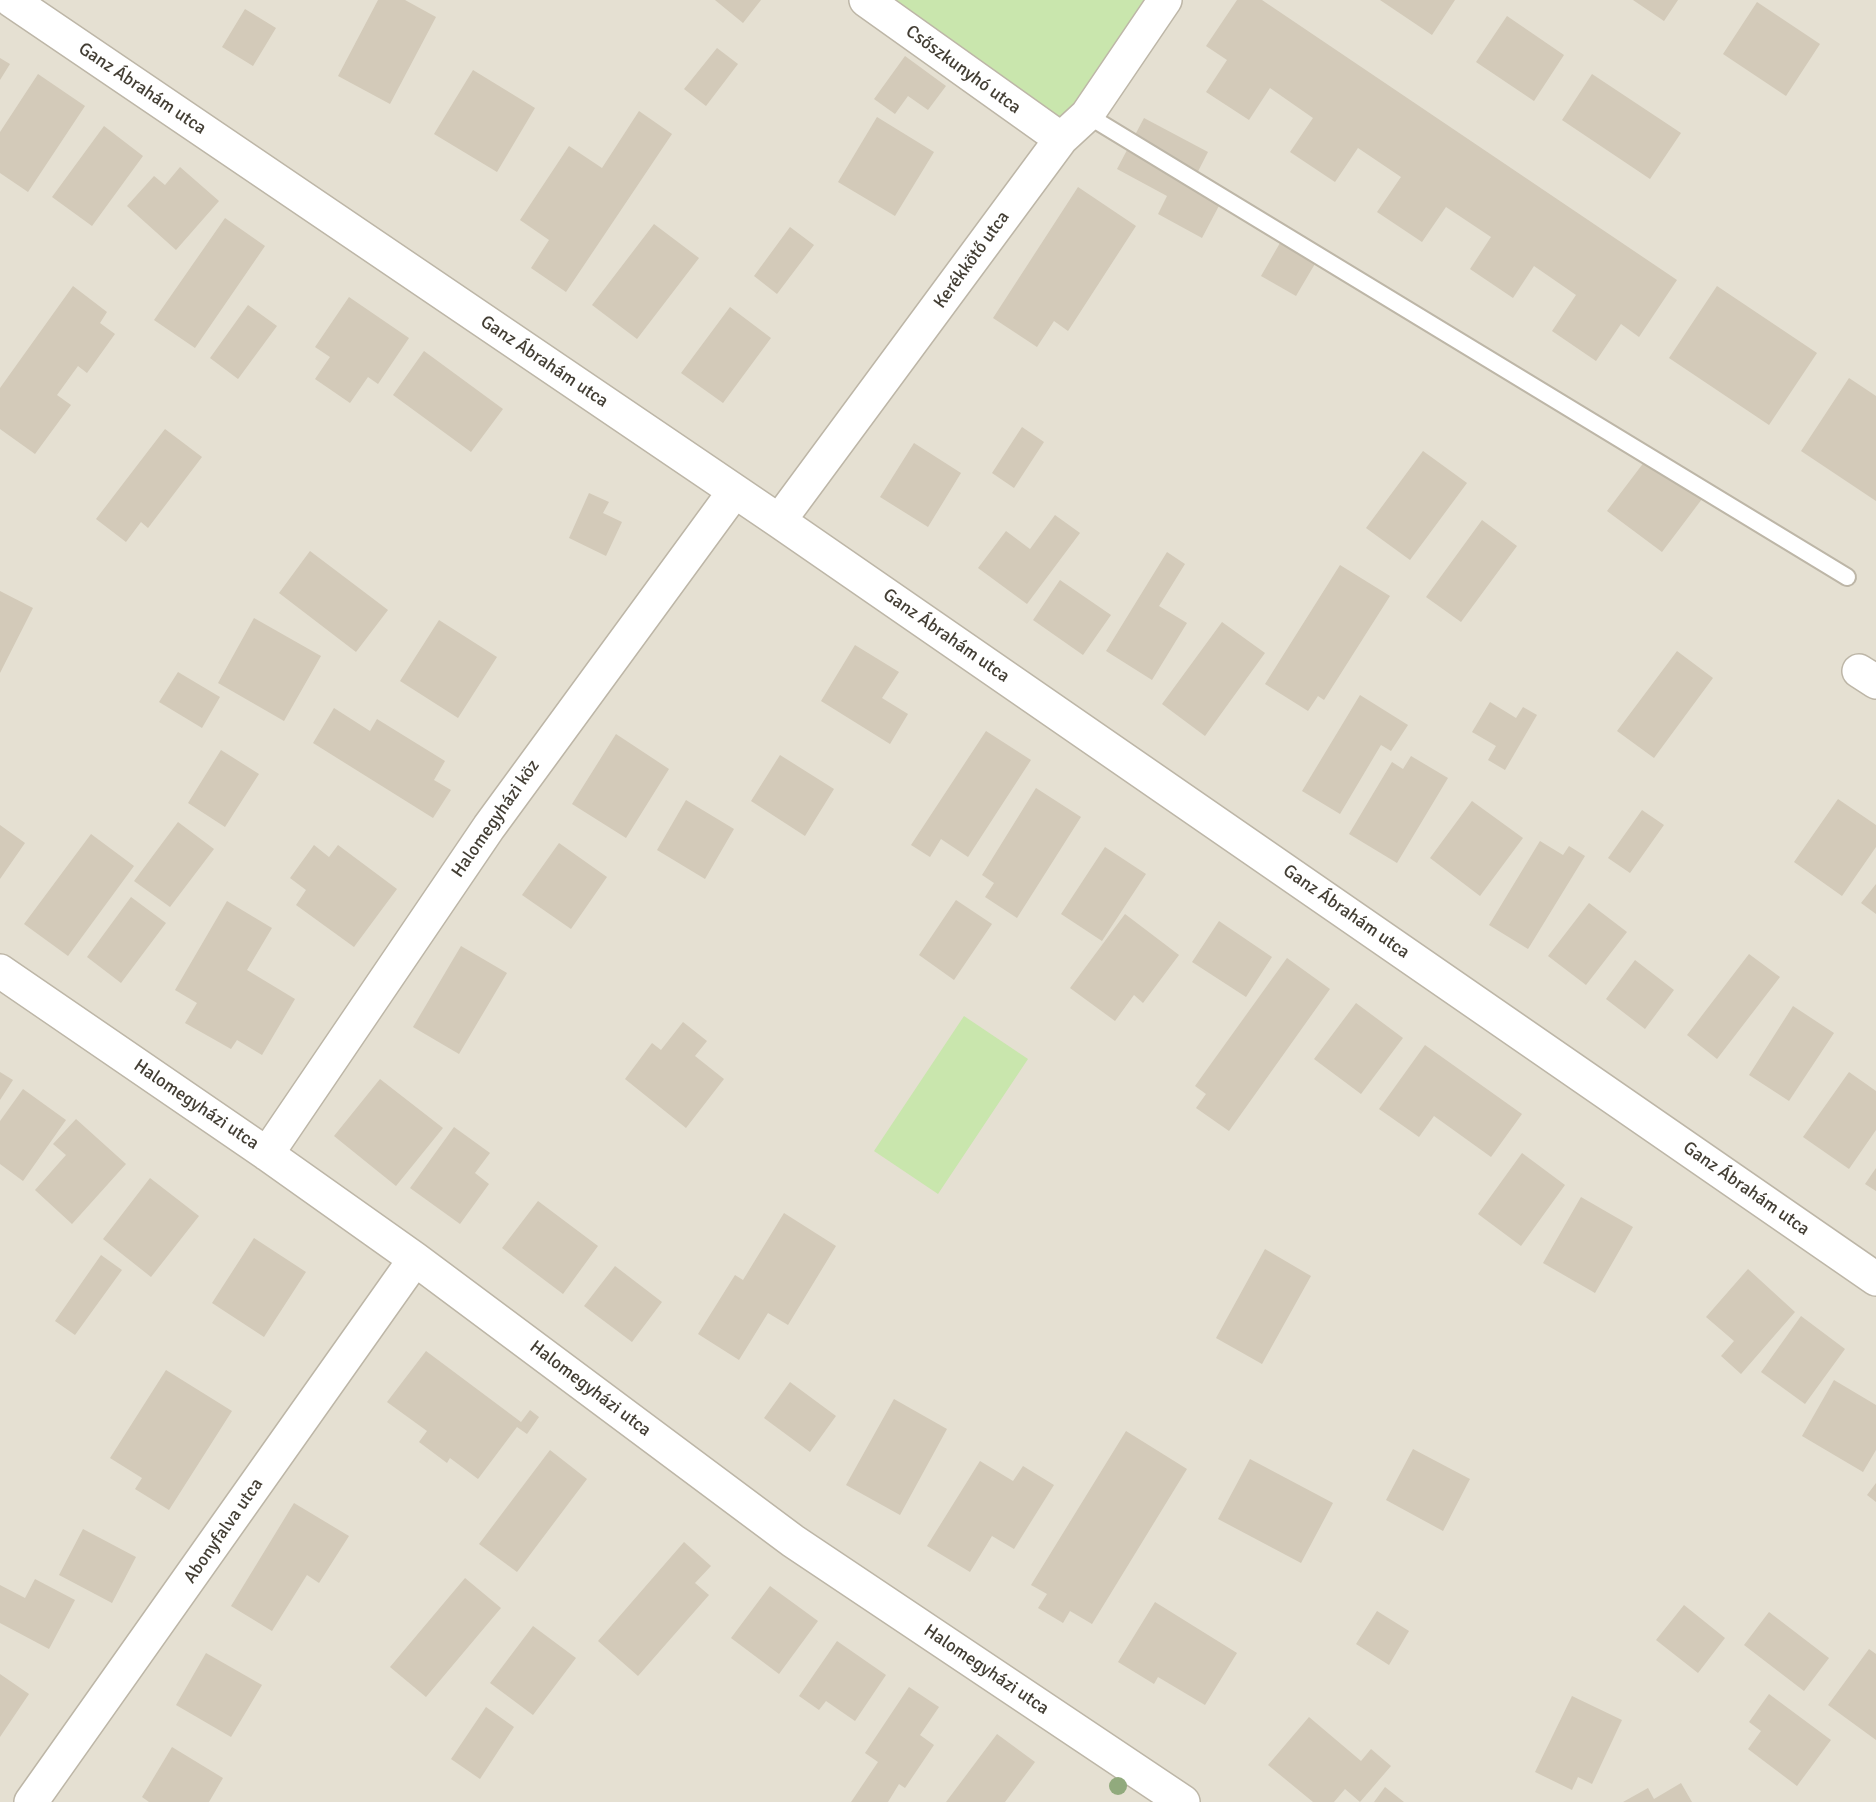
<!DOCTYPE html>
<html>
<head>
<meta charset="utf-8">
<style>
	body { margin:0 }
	canvas { display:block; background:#f2eee4 }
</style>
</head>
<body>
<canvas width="1876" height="1802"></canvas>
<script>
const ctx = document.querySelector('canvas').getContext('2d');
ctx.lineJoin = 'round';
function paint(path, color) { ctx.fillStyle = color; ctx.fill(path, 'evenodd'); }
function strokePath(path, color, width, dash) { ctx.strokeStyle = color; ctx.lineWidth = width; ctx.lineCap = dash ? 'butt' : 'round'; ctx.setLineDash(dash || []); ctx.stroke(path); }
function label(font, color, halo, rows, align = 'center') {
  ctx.font = font + ' Signika,sans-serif'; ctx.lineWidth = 5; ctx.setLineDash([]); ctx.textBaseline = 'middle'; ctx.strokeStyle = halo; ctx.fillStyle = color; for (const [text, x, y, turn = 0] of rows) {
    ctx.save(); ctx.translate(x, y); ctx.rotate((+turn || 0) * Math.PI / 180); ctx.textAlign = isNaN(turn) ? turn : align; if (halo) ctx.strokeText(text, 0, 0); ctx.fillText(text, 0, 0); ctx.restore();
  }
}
const residential = new Path2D(`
	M0,0H1876V1802H0Z`);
const green = new Path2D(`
	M866,0H1165L1061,139Z
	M964,1016L1028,1059L938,1194L874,1151Z`);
const building = new Path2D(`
	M378,0H405L436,17L390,104L338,76Z
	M715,0H761L743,23Z
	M1237,0H1262L1677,280L1639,337L1621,324L1596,361L1552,331L1576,295L1534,266L1513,298L1470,269L1491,237L1446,207L1422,242L1377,212L1401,177L1358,148L1335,182L1290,152L1313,118L1270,88L1249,120L1206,92L1227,60L1206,46Z
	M1380,0H1455L1432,35Z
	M1633,0H1678L1664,21Z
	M1757,2L1820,44L1786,96L1723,54Z
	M245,9L276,28L253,66L222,47Z
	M1507,16L1564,55L1534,101L1476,62Z
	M717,48L738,64L706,106L684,89Z
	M905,56L946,86L928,110L908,96L895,114L874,99Z
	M0,58L10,64L0,80Z
	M473,70L535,108L497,172L434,134Z
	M38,74L85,106L28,192L0,173V132Z
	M1592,74L1681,133L1650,179L1562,120Z
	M639,111L672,134L566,292L531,268L549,240L520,220L569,146L602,168Z
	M877,117L934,152L895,216L838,182Z
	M1144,118L1208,152L1191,185L1221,202L1202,238L1158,214L1167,196L1117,169Z
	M104,126L143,156L92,226L52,197Z
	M180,167L219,201L176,250L127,206L154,176L165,185Z
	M1078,187L1136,226L1068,331L1054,321L1037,347L993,318Z
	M225,218L265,246L195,348L154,320Z
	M654,224L699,258L637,339L592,305Z
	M790,227L814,245L777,294L754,276Z
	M1284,236L1319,257L1296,296L1261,276Z
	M73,286L107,312L100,323L115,334L87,373L78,366L57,395L71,405L35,454L0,429V388Z
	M1717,286L1817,353L1769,425L1669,358Z
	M349,297L409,338L378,384L368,377L350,403L315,379L330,357L315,347Z
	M248,305L277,326L238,379L210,358Z
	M730,307L771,338L723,403L681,373Z
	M424,351L503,409L471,452L393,395Z
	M1849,378L1876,396V501L1801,451Z
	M1022,427L1044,442L1014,488L992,473Z
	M165,429L202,457L148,528L141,522L126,542L96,519Z
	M914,443L961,473L928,527L880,497Z
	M1423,451L1467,483L1410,560L1366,528Z
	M1651,453L1705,495L1662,552L1607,511Z
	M589,493L609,502L603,513L622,522L606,556L569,538Z
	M1055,515L1080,533L1027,604L978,568L1006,531L1030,549Z
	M1482,520L1517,546L1461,622L1426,597Z
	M310,551L388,610L356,652L279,593Z
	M1167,552L1185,564L1159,606L1187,623L1152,680L1106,651Z
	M1340,565L1390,596L1324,700L1318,696L1308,711L1265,684Z
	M1060,580L1111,615L1083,655L1033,620Z
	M0,591L33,608L0,673Z
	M254,618L321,656L284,721L218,683Z
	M439,620L497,657L458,718L400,681Z
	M1222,622L1265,653L1205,736L1162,704Z
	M855,645L899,672L882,698L908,714L890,744L821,701Z
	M1677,651L1713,678L1654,758L1617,731Z
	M178,672L220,697L202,728L159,702Z
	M1360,695L1408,725L1391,751L1381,745L1340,814L1302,791Z
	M1490,702L1516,718L1523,707L1537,715L1505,770L1488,760L1496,746L1472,732Z
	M334,708L370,731L377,719L445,761L434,780L451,790L433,818L313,743Z
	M986,731L1031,760L968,857L941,839L930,857L911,845Z
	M616,734L669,769L626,838L572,804Z
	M221,750L259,774L225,827L188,803Z
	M780,755L834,789L805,836L751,801Z
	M1411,756L1448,778L1397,863L1349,834L1392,762L1403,769Z
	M1036,788L1081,817L1017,918L985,897L994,883L982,875Z
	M1838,799L1876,825V847L1842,896L1794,862Z
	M686,800L734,829L705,879L657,850Z
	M1472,801L1523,838L1480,896L1430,858Z
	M1642,810L1664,825L1630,873L1608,858Z
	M178,822L214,849L170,907L134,881Z
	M0,825L25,843L0,879Z
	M91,834L134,866L68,956L24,924Z
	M1540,841L1563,855L1569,846L1585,856L1528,949L1489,925Z
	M559,843L607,877L571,929L522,895Z
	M314,845L329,857L338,845L397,889L354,947L296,905L306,890L290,878Z
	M1105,847L1146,874L1102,941L1061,914Z
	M1876,884V914L1861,903Z
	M131,897L166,923L121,983L87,957Z
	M956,900L992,924L954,980L919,955Z
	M227,901L272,928L247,970L295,999L262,1055L237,1040L231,1049L185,1023L197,1003L175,990Z
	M1589,903L1627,932L1586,985L1548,956Z
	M1125,914L1179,955L1143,1003L1134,995L1115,1021L1070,988Z
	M1219,921L1272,957L1246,997L1192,962Z
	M461,946L507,973L459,1054L413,1027Z
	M1749,954L1780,977L1717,1059L1687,1035Z
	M1287,958L1330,989L1229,1131L1196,1108L1206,1094L1195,1086Z
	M1635,960L1674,990L1645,1029L1606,999Z
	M1356,1003L1403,1038L1361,1094L1314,1059Z
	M1793,1006L1834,1033L1789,1101L1749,1075Z
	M683,1022L707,1041L695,1056L724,1079L686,1128L625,1079L652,1043L661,1050Z
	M1425,1045L1522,1114L1491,1157L1434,1116L1419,1137L1379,1109Z
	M0,1072L13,1080L0,1100Z
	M1849,1072L1876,1091V1130L1849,1169L1803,1137Z
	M380,1079L443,1128L396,1186L334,1136Z
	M23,1089L66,1120L23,1181L0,1164V1121Z
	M76,1119L126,1164L72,1224L35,1190L66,1155L53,1144Z
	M454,1127L490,1153L475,1173L489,1184L460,1224L410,1188Z
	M1522,1153L1565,1185L1521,1246L1478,1214Z
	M1876,1168V1191L1865,1184Z
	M150,1178L199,1216L151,1277L103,1239Z
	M1581,1197L1633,1227L1595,1293L1543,1263Z
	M538,1201L598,1246L563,1294L502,1248Z
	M784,1213L836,1246L788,1325L768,1313L739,1360L698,1334L735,1275L743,1280Z
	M254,1238L306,1272L264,1337L212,1303Z
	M1265,1249L1311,1276L1262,1364L1216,1338Z
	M101,1255L122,1270L75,1335L55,1321Z
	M615,1266L662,1302L632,1342L584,1306Z
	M1748,1269L1795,1312L1741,1374L1721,1356L1734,1341L1706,1317Z
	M1801,1316L1845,1349L1805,1404L1761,1372Z
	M426,1351L521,1422L530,1410L539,1417L527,1434L517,1427L478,1479L450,1458L447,1463L419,1442L427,1431L387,1402Z
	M166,1370L232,1411L169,1510L135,1489L142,1478L110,1458Z
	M1834,1380L1876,1405V1450L1863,1472L1802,1436Z
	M790,1382L836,1416L810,1452L764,1418Z
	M894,1399L947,1429L900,1515L846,1485Z
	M1126,1431L1187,1469L1092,1624L1070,1611L1063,1623L1038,1608L1047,1594L1031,1585Z
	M1413,1449L1470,1479L1443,1531L1386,1500Z
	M550,1450L587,1479L517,1572L479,1544Z
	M1250,1459L1333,1503L1301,1563L1218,1519Z
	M980,1461L1013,1481L1023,1466L1054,1485L1014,1549L992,1536L970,1572L927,1546Z
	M1876,1483V1502L1867,1495Z
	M294,1503L349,1536L319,1583L307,1575L272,1631L231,1606Z
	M83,1529L136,1557L112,1603L59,1575Z
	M684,1542L711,1566L695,1583L709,1595L638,1676L598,1641Z
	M465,1578L501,1608L426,1697L390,1667Z
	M35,1579L75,1600L49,1649L0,1623V1585L25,1598Z
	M770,1586L818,1621L779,1674L731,1638Z
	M1155,1602L1237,1653L1205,1705L1158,1677L1154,1684L1118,1662Z
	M1684,1605L1725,1638L1698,1673L1656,1640Z
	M1377,1611L1409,1631L1389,1665L1356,1644Z
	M1769,1612L1829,1658L1804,1691L1744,1645Z
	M533,1626L576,1658L533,1715L490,1683Z
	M837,1641L886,1675L855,1721L826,1701L819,1710L799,1696Z
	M1869,1649L1876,1654V1740L1828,1705Z
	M206,1653L262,1685L231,1737L176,1705Z
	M0,1674L29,1694L0,1737Z
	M909,1687L939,1707L920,1735L934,1745L905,1788L899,1784L888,1802H851L878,1762L865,1753Z
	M1769,1694L1831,1740L1797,1786L1748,1749L1761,1731L1749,1722Z
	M1572,1696L1622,1720L1592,1784L1578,1777L1572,1790L1535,1772Z
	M486,1707L514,1727L480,1779L451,1759Z
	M1309,1717L1361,1761L1371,1749L1391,1766L1360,1802L1345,1789L1334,1802H1313L1268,1765Z
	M997,1734L1035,1762L1005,1802H946Z
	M172,1747L223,1778L209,1802H149L142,1797Z
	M1681,1783L1692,1802H1623L1648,1788L1654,1799Z
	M1385,1787L1404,1802H1374Z`);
const service = new Path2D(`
	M1087,115L1847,577`);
const minor = new Path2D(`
	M11,0L779,521L1876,1279
	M866,0L1061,139
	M779,521L1061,139L1087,115L1165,0
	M1859,671L1876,682
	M0,971L267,1154L415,1259L793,1541L1183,1802
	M267,1154L489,827L734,492
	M31,1802L415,1259`);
const trees = [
	[1118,1786]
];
const streetNames = [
	["Csőszkunyhó utca",963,70,36],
	["Ganz Ábrahám utca",142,89,34],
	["Kerékkötő utca",972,260,-54],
	["Ganz Ábrahám utca",544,362,34],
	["Ganz Ábrahám utca",946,636,35],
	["Halomegyházi köz",496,819,-55],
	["Ganz Ábrahám utca",1346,912,35],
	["Halomegyházi utca",196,1105,34],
	["Ganz Ábrahám utca",1746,1189,35],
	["Halomegyházi utca",590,1389,37],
	["Abonyfalva utca",224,1531,-55],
	["Halomegyházi utca",986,1670,34]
];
paint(residential, '#e5e0d2');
paint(green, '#c9e6ad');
paint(building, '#d3cab9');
strokePath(service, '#bdb6a7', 20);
strokePath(minor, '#bdb6a7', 36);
strokePath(service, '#fff', 16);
strokePath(minor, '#fff', 33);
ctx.fillStyle = '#91aa7d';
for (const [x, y] of trees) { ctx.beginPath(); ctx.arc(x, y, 9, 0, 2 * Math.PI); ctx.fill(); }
label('18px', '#433e34', '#fff', streetNames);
</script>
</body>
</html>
